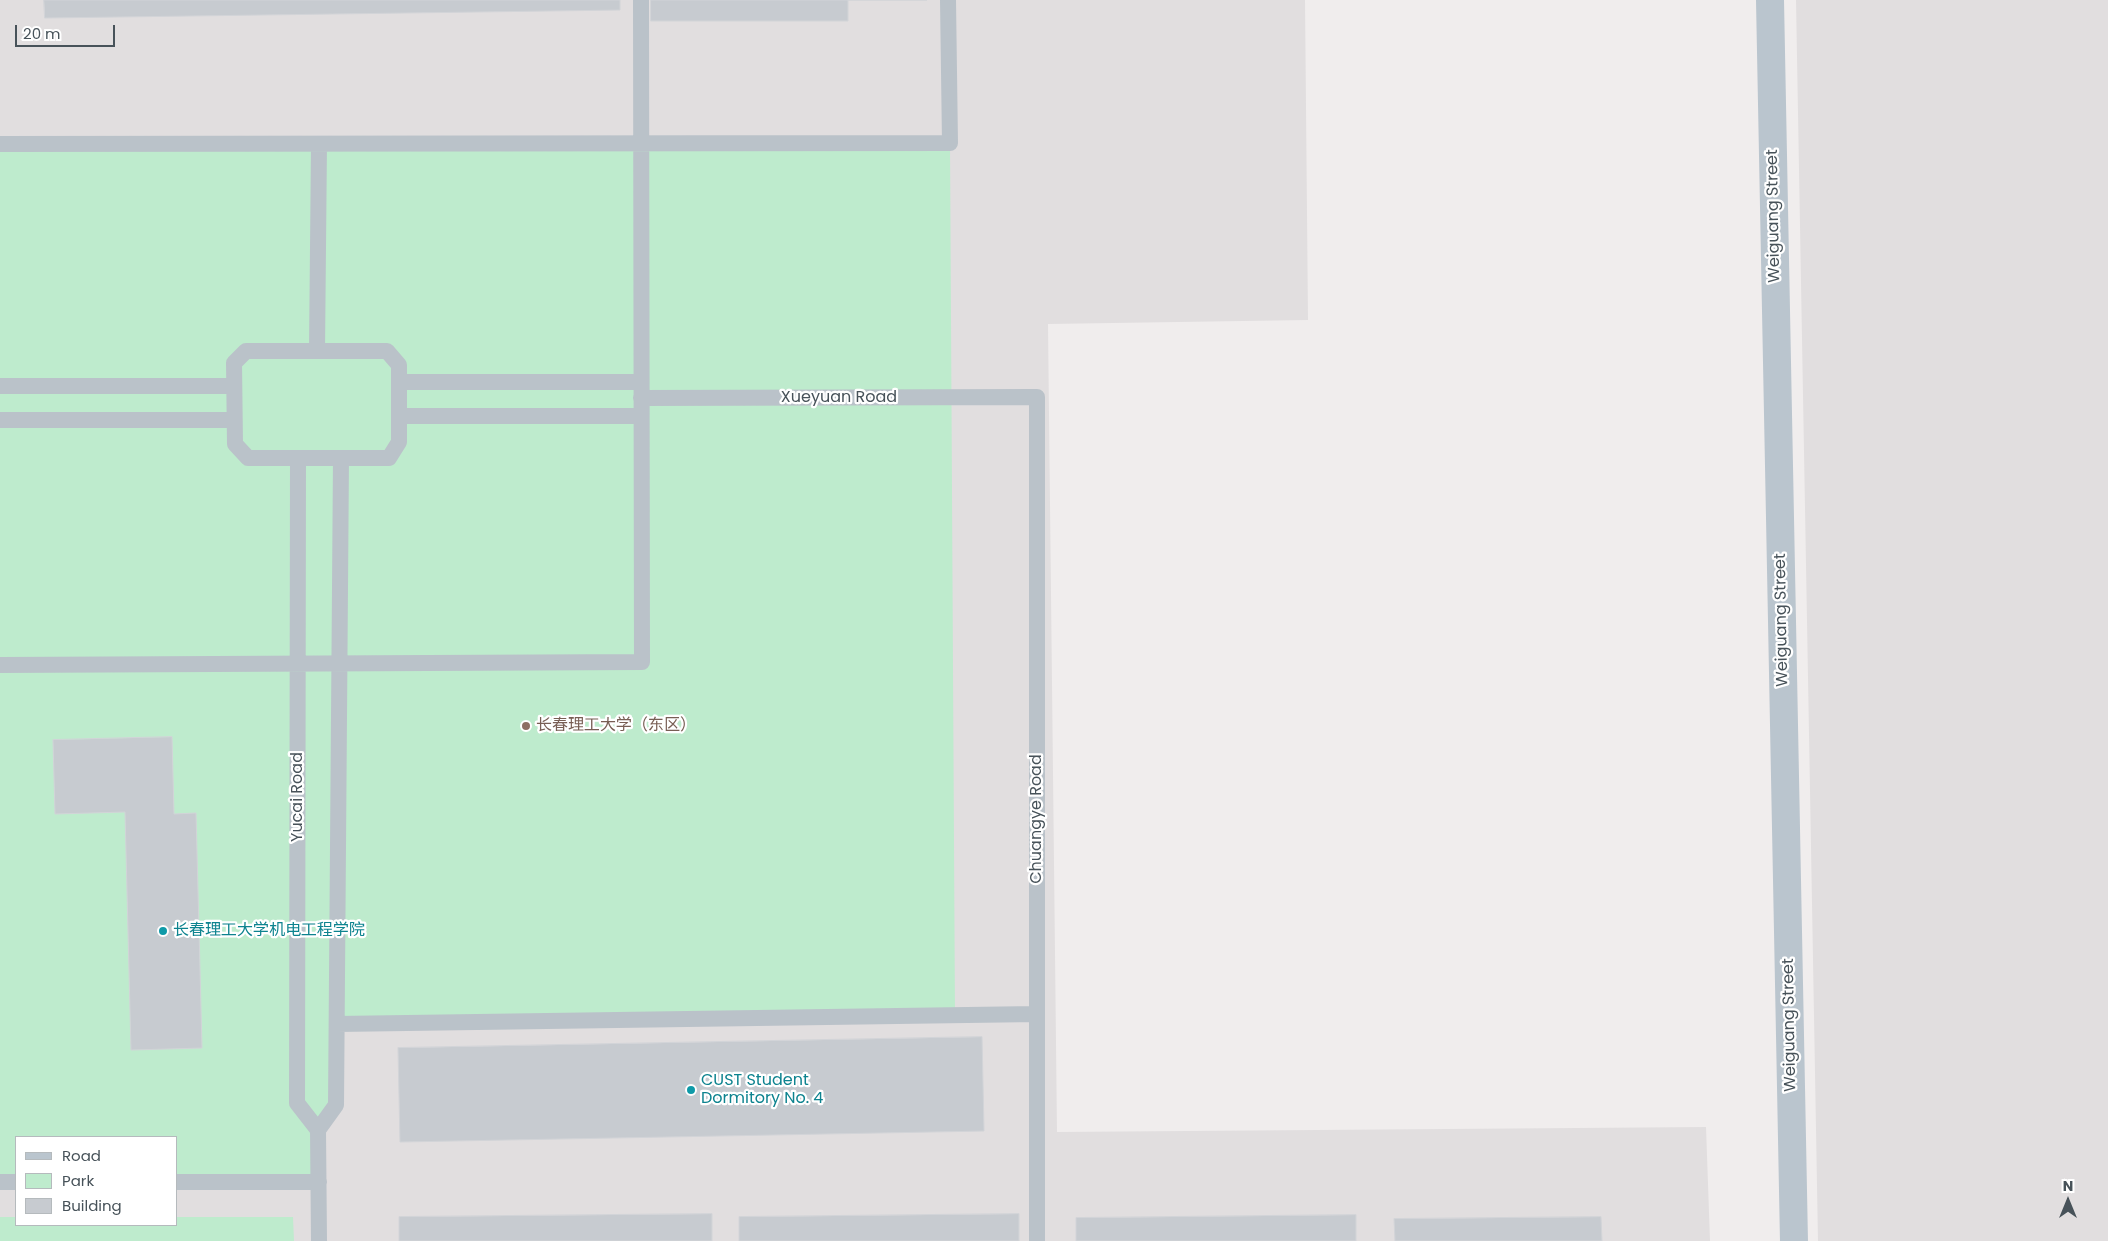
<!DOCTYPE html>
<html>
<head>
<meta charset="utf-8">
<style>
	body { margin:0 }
	#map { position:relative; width:2108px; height:1241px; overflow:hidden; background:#f0eded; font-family:Poppins,sans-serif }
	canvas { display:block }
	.legend { position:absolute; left:15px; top:1136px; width:162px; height:90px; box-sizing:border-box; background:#fff; border:1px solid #b5babd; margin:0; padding:6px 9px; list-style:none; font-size:15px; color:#475259 }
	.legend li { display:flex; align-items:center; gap:10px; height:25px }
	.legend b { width:25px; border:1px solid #b5babd }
	.north { position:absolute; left:2043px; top:1176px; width:50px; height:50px; -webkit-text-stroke:4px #fff; paint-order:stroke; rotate:0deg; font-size:14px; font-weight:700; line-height:20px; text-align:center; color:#475259 }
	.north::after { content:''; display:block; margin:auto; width:18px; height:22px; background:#475259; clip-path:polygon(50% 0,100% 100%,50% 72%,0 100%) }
	.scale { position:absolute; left:15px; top:25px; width:100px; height:22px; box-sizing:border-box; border:2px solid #475259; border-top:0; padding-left:6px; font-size:15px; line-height:18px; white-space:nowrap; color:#475259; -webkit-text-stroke:4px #fff; paint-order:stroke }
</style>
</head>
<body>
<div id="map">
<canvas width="2108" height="1241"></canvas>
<ul class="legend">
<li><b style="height:6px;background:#bac5ce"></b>Road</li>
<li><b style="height:14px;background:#beebcd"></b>Park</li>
<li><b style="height:14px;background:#c7cbd0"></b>Building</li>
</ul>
<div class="north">N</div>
<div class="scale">20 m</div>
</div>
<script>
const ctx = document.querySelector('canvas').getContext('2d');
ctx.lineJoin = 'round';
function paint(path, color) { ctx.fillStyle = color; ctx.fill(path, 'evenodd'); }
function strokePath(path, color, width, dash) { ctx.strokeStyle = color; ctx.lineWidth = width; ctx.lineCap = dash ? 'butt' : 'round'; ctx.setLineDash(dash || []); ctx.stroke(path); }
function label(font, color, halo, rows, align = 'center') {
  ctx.font = font + ' Poppins,"Noto Sans SC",sans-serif'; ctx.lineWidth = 4.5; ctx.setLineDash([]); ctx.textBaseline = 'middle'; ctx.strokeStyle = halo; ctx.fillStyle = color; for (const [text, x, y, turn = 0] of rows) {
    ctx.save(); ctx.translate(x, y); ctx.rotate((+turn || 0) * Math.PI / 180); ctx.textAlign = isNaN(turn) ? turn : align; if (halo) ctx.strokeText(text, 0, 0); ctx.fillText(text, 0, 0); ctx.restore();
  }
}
const education = new Path2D(`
	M0,0H1305L1308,320L1048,324L1057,1132L1706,1127L1710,1241H0ZM16,1137H176V1225H16Z
	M1796,0H2108V1241H1818Z`);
const green = new Path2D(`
	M950,143L955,1015L338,1024L336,1105L318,1130L319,1182H176V1137H16V1182H0V145Z
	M0,1217H16V1225H176V1217H293L294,1241H0Z`);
const building = new Path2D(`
	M44,0H620V10L45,18Z
	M651,0H927H848V21H651Z
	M172,737L174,814L196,813L202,1048L131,1050L125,812L55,814L53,740Z
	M982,1037L984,1131L400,1142L398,1048Z
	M712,1214V1241H399V1217Z
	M1019,1214V1241H739V1217Z
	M1356,1215V1241H1076V1218Z
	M1601,1217L1602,1241H1395L1394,1219Z`);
const lane = new Path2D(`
	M0,144L950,143L948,0
	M246,351H387L399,365V442L389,458H248L235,444L234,363Z
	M317,351L319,144
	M399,382H641
	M0,386H234
	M641,398L1037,397V1241
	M399,416H641
	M0,420H234
	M298,458L297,1103L318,1130L336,1105L341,458
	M0,665L642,662L641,0
	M337,1024L1037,1014
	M318,1130L319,1241
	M0,1182H16
	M176,1182H319`);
const secondary = new Path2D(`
	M1770,0L1794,1241`);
const markers = [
	[526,726,5,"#8d6e63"],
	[163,931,5,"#0f9aa8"],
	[691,1090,5,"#0f9aa8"]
];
const streetNames = [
	["Weiguang Street",1774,216,-91],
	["Xueyuan Road",839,398],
	["Weiguang Street",1782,620,-91],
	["Yucai Road",298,797,-90],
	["Chuangye Road",1037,819,-90],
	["Weiguang Street",1790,1025,-91]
];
const educationNames = [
	["长春理工大学（东区）",536,726]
];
const cultureNames = [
	["长春理工大学机电工程学院",173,931],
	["CUST Student",701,1081],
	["Dormitory No. 4",701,1099]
];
paint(education, '#e1dedf');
paint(green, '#beebcd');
paint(building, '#c7cbd0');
strokePath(building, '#d2d4d8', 1);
strokePath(lane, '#bac2c9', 16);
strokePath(secondary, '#bac5ce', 28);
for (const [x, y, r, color] of markers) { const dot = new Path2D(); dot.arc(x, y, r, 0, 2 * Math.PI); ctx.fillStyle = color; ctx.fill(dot); strokePath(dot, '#fff', 2); }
label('16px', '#475259', '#fff', streetNames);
label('16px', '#785e54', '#fff', educationNames, 'left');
label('16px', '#0d838f', '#fff', cultureNames, 'left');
</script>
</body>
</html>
